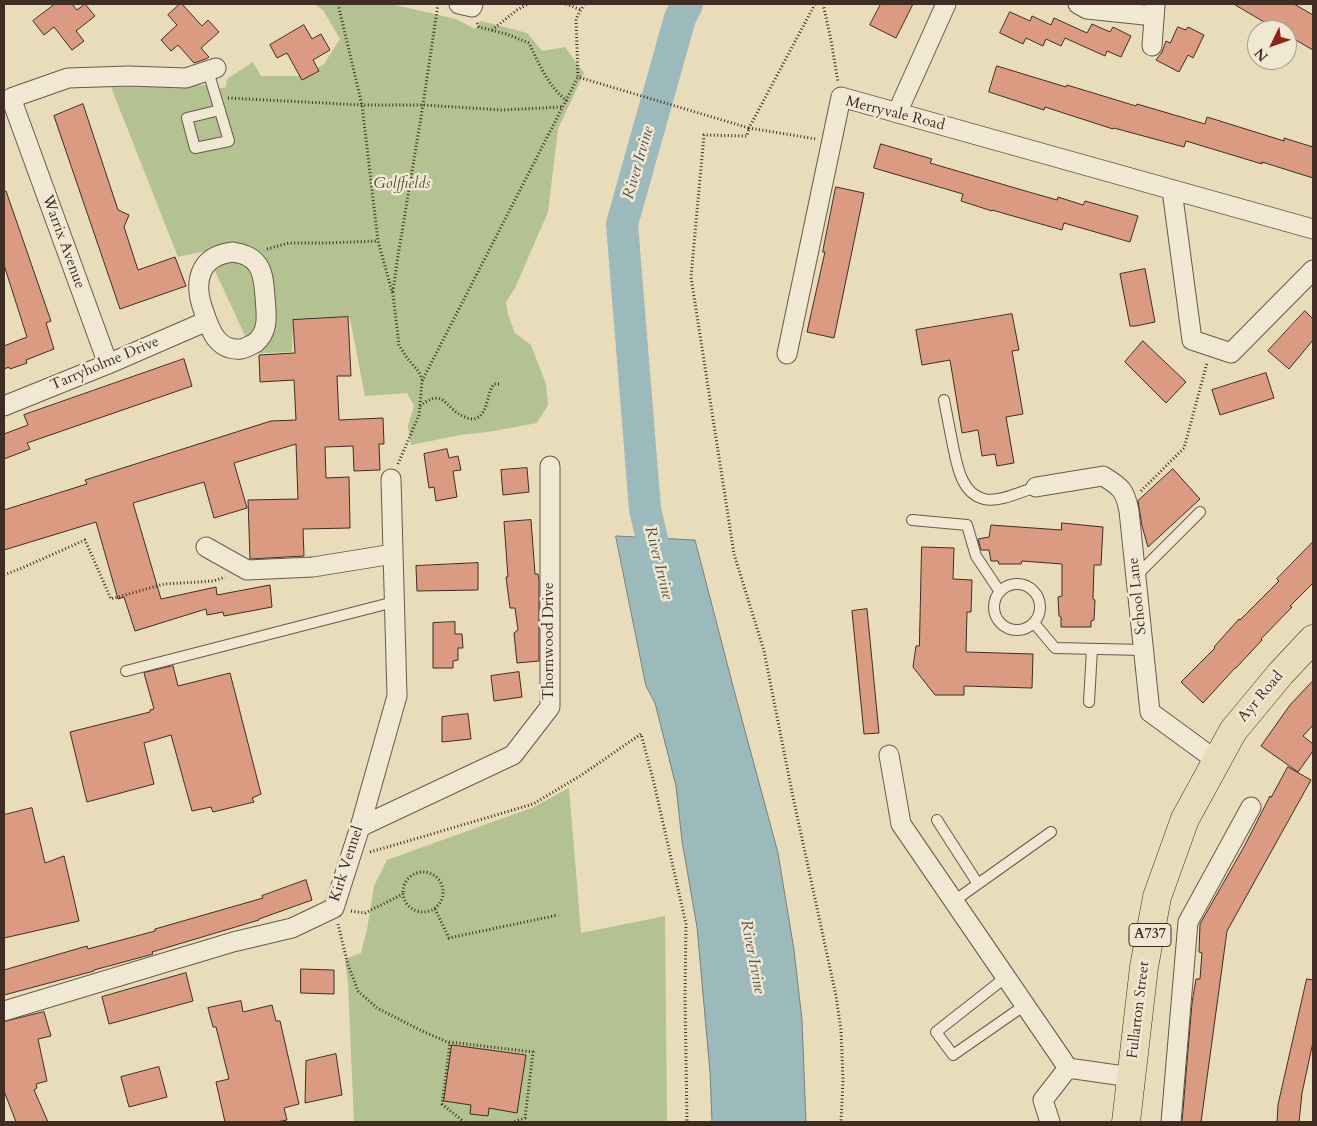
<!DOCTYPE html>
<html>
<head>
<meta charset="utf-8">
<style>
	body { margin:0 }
	#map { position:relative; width:1317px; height:1126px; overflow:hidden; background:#e8dcba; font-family:Cardo,serif }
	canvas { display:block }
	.frame { position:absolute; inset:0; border:5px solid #3f2d24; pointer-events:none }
	.north { position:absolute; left:1247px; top:20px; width:50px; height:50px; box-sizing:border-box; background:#f0e8d2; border:1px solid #a99d8c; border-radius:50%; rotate:228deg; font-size:14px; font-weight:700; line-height:20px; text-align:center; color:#3f2d24 }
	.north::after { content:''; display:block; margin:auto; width:18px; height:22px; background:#8f2418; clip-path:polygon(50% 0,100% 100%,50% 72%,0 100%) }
</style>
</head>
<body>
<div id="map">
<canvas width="1317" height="1126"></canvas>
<div class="frame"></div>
<div class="north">N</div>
</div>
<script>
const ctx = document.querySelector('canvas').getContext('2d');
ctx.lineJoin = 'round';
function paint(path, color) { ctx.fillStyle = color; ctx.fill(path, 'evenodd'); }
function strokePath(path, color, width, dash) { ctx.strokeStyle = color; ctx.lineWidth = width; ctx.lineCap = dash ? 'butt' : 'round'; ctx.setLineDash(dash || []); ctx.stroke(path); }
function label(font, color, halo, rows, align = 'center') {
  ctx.font = font + ' Cardo,serif'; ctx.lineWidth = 5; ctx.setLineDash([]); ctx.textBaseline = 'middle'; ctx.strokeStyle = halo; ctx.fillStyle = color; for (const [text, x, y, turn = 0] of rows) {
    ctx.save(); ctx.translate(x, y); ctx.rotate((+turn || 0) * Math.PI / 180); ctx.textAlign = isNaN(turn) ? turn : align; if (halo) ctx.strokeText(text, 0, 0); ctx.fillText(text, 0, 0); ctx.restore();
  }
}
const green = new Path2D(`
	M314,4H391L456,19L475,29L481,21L527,33L542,51L565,47L584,73L558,129L548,212L515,288L506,302L508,315L515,333L531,345L546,384L548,405L537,423L488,432L460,435L411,445L408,426L414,406L407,393L365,396L350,319L348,317L293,320L292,352L261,353L252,351L206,251L178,257L111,87L206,85L212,91L226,87L227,79L253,62L261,76H304L324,64L340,39L323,10Z
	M569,788L581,933L665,916L667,1122H354L348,983L345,959L361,953L367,930L374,886L387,860L534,807Z`);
const water = new Path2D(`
	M616,536L695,540L734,690L778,853L794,950L802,1020L806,1122H712L710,1072L697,927L682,841L676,786L655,703L646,686Z`);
const river = new Path2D(`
	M662,582L645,509L622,224L680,18L687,4`);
const building = new Path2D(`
	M55,4H72L77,10L85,4L95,16L76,31L84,41L72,50L54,27L44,35L33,21Z
	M180,4H182L202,26L208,20L219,32L201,48L209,57L206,59L194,63L178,45L171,51L161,40L177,25L168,15Z
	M881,4H913L896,38L870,25Z
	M1234,4H1294L1313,15V50L1287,35V30H1278Z
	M1010,12L1030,21L1032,16L1051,25L1054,18L1087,33L1092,24L1110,32L1113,27L1131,36L1121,57L1107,51L1105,56L1065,38L1061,46L1046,39L1043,46L1026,38L1023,44L1000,33Z
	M304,25L312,39L321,34L330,50L313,60L319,71L302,80L287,53L277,58L270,45Z
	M1178,27L1186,30L1188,27L1204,35L1193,58L1188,55L1179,72L1156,60L1162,52L1166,41L1170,43Z
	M997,66L1066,87L1067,85L1136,106L1137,104L1205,124L1207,117L1284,141V138L1313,147V178L1262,162V164L1186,141L1184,147L1114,128L1113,129L1045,107L1044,110L989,92Z
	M83,104L118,210L129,215L124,227L138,270L175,257L186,286L120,309L54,116Z
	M881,144L932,159L930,163L1022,190L1057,200L1058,197L1083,205L1085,201L1138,216L1130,242L1064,223L1062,230L992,210V211L961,201L963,194L874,168Z
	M836,187L864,193L834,338L807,332L825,252H823Z
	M4,191H6L51,321L46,323L54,349L26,360L27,363L10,369L9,367L4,369V346L27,337L4,265Z
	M1145,269L1155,322L1136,326H1130L1120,274Z
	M1305,311L1313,319V340L1289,369L1268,351Z
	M1012,314L1019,350L1012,351L1023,414L1006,417L1014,463L997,466L995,454L982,456L978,430L962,433L950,360L922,365L916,330Z
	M348,317L351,376H337L339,420L383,418L384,444H379L380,470L354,471L353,446L325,447L326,478L349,477L350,528L303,529L304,556L250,559L248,500L298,499L296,444L234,463L247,508L214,518L204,482L133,503L161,599L216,587L217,595L270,585L272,607L224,616L223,612L207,615L206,609L135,631L124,597L118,599L96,522L4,550V510L87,484L85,480L271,421L296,420L294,380L260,382L259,355L295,353L293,320Z
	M1143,341L1186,382L1166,403L1125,362Z
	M184,359L192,386L27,443L30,449L4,459V434L28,425L24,415Z
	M1266,373L1274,398L1220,415L1212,390Z
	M447,449L449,458L458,456L461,470L453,471L457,497L436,501L434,487L429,488L424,454Z
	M527,468L529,492L503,495L501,470Z
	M1173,469L1200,499L1148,547L1142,526L1138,501Z
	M531,520L535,574H538L539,579V661L517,663L514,633L518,630L515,608H510L506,577H508L504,522Z
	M1062,523L1103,527L1101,565H1094L1093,599L1095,600L1094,620L1091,621V627H1061V617L1059,616L1058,597L1062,596V564L1022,561L1021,564H999L998,561H991L989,550H981L978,539L989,537L991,525L1061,530Z
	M1313,542V583L1290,606L1292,607L1261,639L1262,640L1236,668H1235L1203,703L1181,682L1215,648L1214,647L1239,619L1240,620L1279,581L1277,579Z
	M922,547L954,548L953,579L972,580L971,612H967L966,652L1033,654L1032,688L964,686V695H935L913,667L916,646H919Z
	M478,563V590L417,591L416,566Z
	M867,609L879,733L864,734L852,611Z
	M455,622V634H462L463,648H458V660L453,661V668H433V623Z
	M173,666L178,686L230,673L261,794L252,798L254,802L213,812L211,807L192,811L171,735L144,743L154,784L87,802L70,732L150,712V710L154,709L144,673Z
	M519,672L522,697L494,701L491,676Z
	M1313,681V725L1303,736L1313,744V751L1298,772L1261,746L1290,705Z
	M468,714L471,739L442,742V717Z
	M1288,767L1311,780L1227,931L1201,1122H1182L1192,1003L1196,979H1200L1202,953L1199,952L1200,924L1245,845L1270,796L1271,797Z
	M32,808L45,863L64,856L79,921L4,938V815Z
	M306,880L312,900L259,919V920L152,952L153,954L94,970V971L4,995V970L87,946L88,949L155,931V929L263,898L262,896Z
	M301,969L334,970V994L301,993Z
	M186,973L193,1001L109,1024L102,997Z
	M1307,979L1313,980V1042L1302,1093L1299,1122H1277L1278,1105Z
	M241,1001L243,1012L272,1005L276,1021H280L299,1104L284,1108L287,1120L276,1122H225L216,1082L229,1079L216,1027H213L208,1008Z
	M44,1012L51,1036L38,1039L47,1081L36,1084L37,1088L34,1090L48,1122H16L4,1091V1022Z
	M452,1045L526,1055L517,1113L489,1108L488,1116L470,1114L471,1105L444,1101Z
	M336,1054L342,1095L305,1103L306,1061Z
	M159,1067L167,1097L129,1107L121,1077Z`);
const path = new Path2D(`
	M338,4L362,105L378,241L393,295L399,345L407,358L419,372L422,380
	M566,4L581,10
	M584,4L576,19L578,77L749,128L747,136L704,135L691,277L734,554L764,651L793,797L836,996L841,1030L843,1080L841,1122
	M815,4L749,128L816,139
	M823,4L831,40L838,82
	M477,23L479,27L506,34L529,43C539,64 548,86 567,101
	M492,30L517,10L528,4
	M228,98L362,105H423L502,110L562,107
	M267,249L289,243H326L378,241
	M393,292L397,262L423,105L438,4
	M420,406C445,386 445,410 465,417C469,419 473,420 477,418C489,411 486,394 494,384H499
	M398,464L419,415L422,381L578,77
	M1141,491L1184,448L1207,363
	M4,575L22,568L85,540L111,599L164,584L214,581L225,577
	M370,852L398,844L533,804L580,776L641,734L653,779L686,924L685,997L687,1122
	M403 892a20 20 0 1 1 40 0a20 20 0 1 1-40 0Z
	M435,909L449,938L558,915
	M351,911L365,913L403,894
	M338,924L348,965L358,991L377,1008L422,1031L450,1043L442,1104L464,1122
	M449,1042L533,1052L525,1118L513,1122`);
const lane = new Path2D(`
	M208,71L229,141L195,148L187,118L220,110
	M944,400C947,416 950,431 953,446C957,465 961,493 984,499C998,503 1023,491 1036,487
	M912,520L967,525L976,556L1000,592
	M1136,576L1200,512
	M994 607a23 23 0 1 1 46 0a23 23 0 1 1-46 0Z
	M1034,623L1055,648L1144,650
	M126,671L394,602
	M1089,702L1092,649
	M937,820L978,884
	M954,901L1051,832
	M1006,977L936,1032L953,1055L1025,1005`);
const street = new Path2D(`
	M459,4L472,7L473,4
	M1078,4L1087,9L1154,16
	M1152,46L1155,5
	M897,113L946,4
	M1172,190L1192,340L1231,353L1313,270
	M233,252C243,254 251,256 257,264C264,273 264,286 265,297C266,313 270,331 255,343C251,345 246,348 241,349C217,351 210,330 204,312C193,283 198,256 233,252Z
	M787,354L841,97L1313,229
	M108,364L11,98L68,78L129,76L186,78L216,68
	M4,406L108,364L207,321
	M1036,487L1103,476C1121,487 1125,490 1129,511L1150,712L1217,761
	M206,547L247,570L313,567L393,554
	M889,755L901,824L1068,1068
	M360,827L513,755L550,707V466
	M4,1011L233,942L292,928L334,908L360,827L397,696L391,479
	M1050,1122L1043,1100L1068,1068L1131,1077
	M1171,1122L1188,922L1251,807`);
const primary = new Path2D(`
	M1126,1122L1144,967L1157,897L1185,819L1233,731L1281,673L1313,639`);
const shields = [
	[1150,935,42]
];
const shieldNames = [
	["A737",1150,935]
];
const streetNames = [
	["Merryvale Road",895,114,14],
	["Warrix Avenue",63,242,70],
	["Tarryholme Drive",105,364,-23],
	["School Lane",1138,596,-96],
	["Thornwood Drive",550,641,-90],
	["Ayr Road",1261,697,-50],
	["Kirk Vennel",347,864,-72],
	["Fullarton Street",1139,1010,-83]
];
const parkNames = [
	["Golffields",402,185]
];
const waterNames = [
	["River Irvine",639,163,-74],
	["River Irvine",658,563,76],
	["River Irvine",752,957,79]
];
paint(green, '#b4c191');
paint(water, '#9cb9bb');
strokePath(water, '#77817f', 1);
strokePath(river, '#9cb9bb', 32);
paint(building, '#da9b82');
strokePath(building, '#3f2d24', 1);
strokePath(lane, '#69594a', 12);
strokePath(street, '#69594a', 21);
strokePath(primary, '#3f2d24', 29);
strokePath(path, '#3f2d24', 3, [1, 2.5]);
strokePath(lane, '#f0e8d2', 10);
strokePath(street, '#f0e8d2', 19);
strokePath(primary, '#e8dcba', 28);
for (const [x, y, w] of shields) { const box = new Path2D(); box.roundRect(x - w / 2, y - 11.5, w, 23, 4); ctx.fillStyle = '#f0e8d2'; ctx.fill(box); strokePath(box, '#3f2d24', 1); }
label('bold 14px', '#3f2d24', null, shieldNames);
label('15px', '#3f2d24', '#f0e8d2', streetNames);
label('italic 15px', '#564b3a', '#f0e8d2', parkNames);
label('italic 16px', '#56504a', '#f0e8d2', waterNames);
</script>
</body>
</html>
